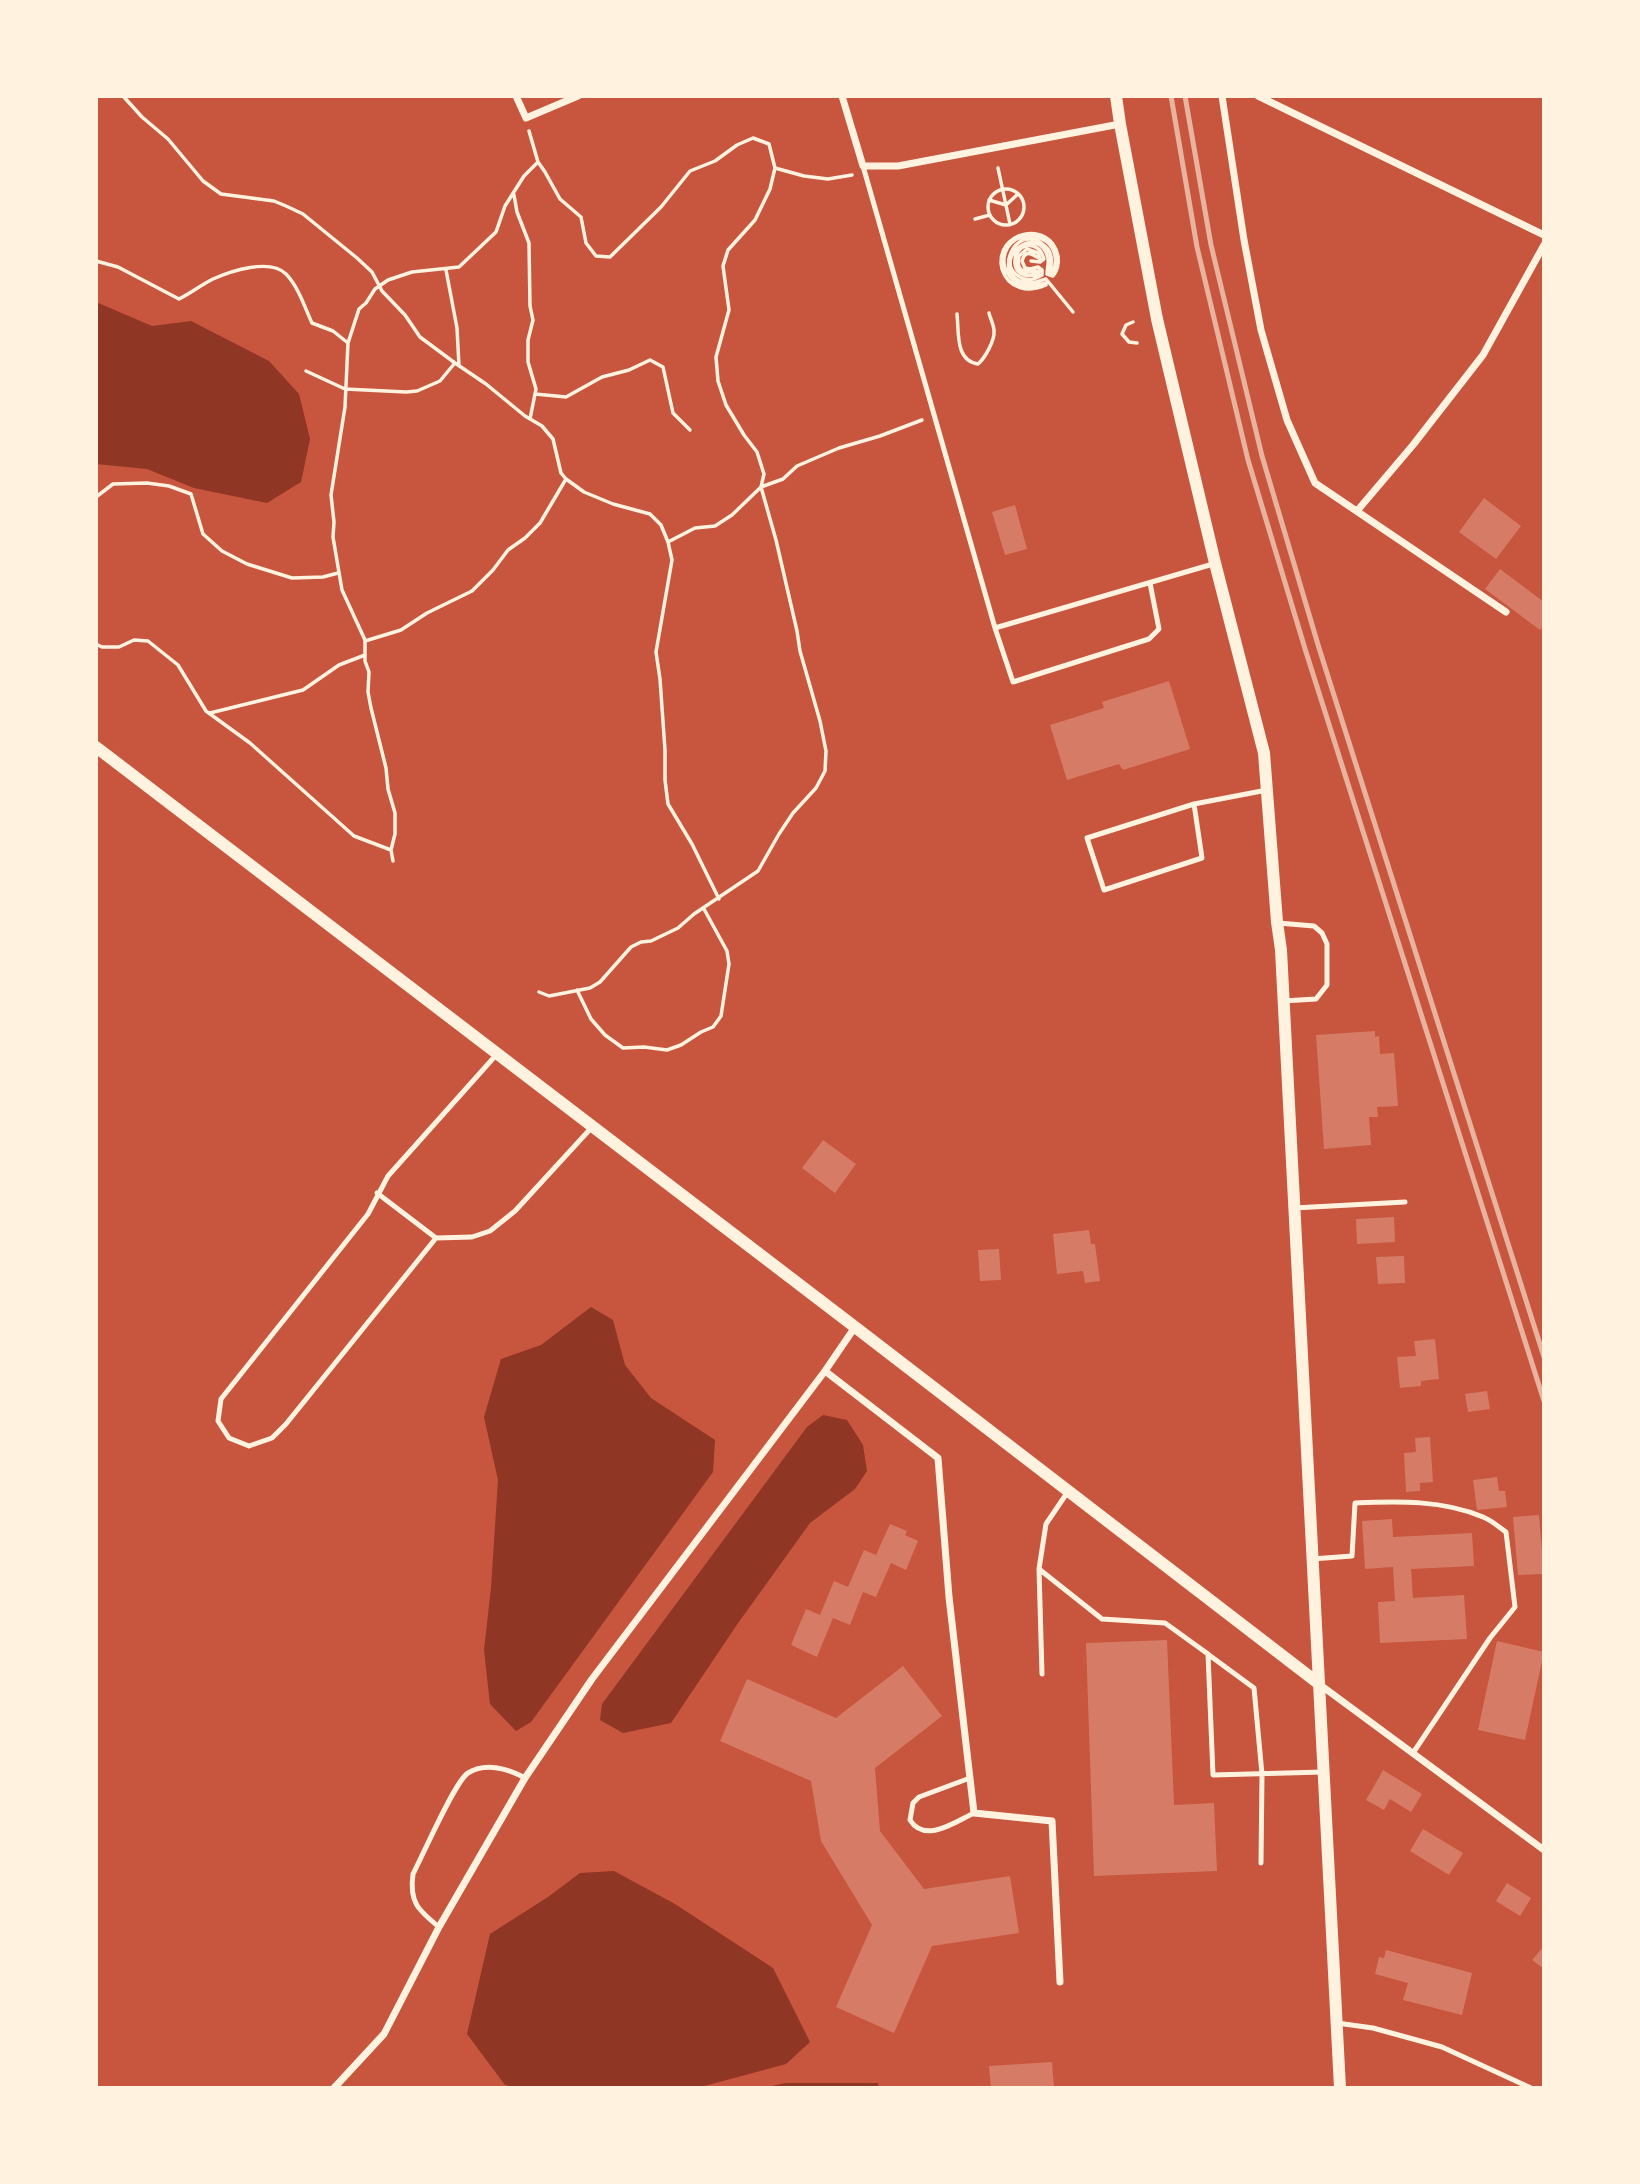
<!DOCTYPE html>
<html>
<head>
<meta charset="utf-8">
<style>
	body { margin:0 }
	#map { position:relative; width:1640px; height:2184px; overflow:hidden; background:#c8553d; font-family:"PT Sans",sans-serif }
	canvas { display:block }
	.frame { position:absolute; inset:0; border:98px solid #fff3e0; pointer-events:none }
</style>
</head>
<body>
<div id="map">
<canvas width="1640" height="2184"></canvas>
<div class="frame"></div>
</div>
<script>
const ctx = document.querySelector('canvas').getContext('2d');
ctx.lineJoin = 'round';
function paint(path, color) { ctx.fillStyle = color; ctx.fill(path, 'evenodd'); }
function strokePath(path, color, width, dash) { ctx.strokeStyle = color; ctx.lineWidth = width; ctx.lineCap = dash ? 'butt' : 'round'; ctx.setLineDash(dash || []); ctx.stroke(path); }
const water = new Path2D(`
	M96,302L152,326L191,321L269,361L299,394L310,439L301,482L267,503L194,488L147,469L96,464Z
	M591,1307L613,1320L625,1365L651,1398L715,1440L713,1472L531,1722L516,1731L490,1704L484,1650L491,1588L498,1480L484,1417L501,1359L541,1345Z
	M823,1415L847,1420L863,1445L867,1471L855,1489L810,1523L736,1626L671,1723L623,1733L600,1720L602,1704L807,1427Z
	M614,1871L675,1904L773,1968L810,2042L786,2064L697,2088H517L505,2085L467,2034L490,1934L548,1897L580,1873Z
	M786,2083H878L879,2088H763Z`);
const building = new Path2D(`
	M1484,498L1521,526L1496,559L1459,532Z
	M1015,505L1027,549L1005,555L992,512Z
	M1500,569L1544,602V625L1540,630L1485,589Z
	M1169,681L1190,749L1123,770L1119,764L1067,780L1050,725L1104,708L1102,702Z
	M1375,1031V1037L1379,1036L1380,1054L1394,1053L1398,1106L1377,1107L1378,1117H1369L1371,1145L1324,1149L1316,1035Z
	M823,1140L856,1164L835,1193L802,1168Z
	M1394,1217L1395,1242L1357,1244L1356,1219Z
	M1089,1230L1091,1244H1095L1100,1281L1085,1283L1083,1271L1057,1274L1053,1234Z
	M999,1249L1001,1280L980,1281L978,1250Z
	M1404,1256L1405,1283L1378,1284L1376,1257Z
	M1435,1339L1439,1379L1421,1381V1386L1400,1388L1397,1357L1416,1356L1414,1341Z
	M1487,1391L1490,1409L1468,1412L1465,1394Z
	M1430,1437L1433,1482L1420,1483V1491L1406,1492L1404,1453L1416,1452L1415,1438Z
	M1497,1477L1499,1491H1505L1507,1507L1477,1510L1473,1480Z
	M1539,1515L1544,1574L1518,1575L1513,1517Z
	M1392,1519L1393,1537L1472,1533L1474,1566L1411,1569L1413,1598L1464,1595L1467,1639L1380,1643L1378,1602L1395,1601L1393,1567L1365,1569L1362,1521Z
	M890,1524L907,1531L905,1535L918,1541L906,1570L891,1563L876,1597L863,1592L850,1625L833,1618L817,1657L791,1645L806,1609L820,1615L834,1581L848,1587L864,1550L876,1555Z
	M1167,1640L1174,1805L1214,1803L1217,1871L1094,1876L1086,1643Z
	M1497,1641L1544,1652L1525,1740L1478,1730Z
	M903,1666L942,1716L875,1768L880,1831L924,1889L1010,1876L1019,1933L932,1946L894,2033L836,2007L872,1925L821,1841L811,1781L720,1741L747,1679L836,1718Z
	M1383,1770L1422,1794L1411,1812L1390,1799L1384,1810L1366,1800Z
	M1423,1829L1463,1853L1449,1875L1410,1851Z
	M1507,1883L1531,1898L1520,1916L1496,1901Z
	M1544,1946V1969L1532,1960Z
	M1386,1950L1472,1973L1462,2015L1403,2000L1408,1983L1375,1974L1379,1957L1384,1958Z
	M1052,2062L1054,2088H991L989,2066Z`);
const path = new Path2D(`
	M123,96L142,117L168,139L203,181L221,194L274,201L286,206L303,214L357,258L372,272L382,291L405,315L420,337L455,363L486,384L525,416L542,426L553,439L561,473L566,479L584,492L613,504L650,514L661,525L668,542L672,560L656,652L660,679L665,750V780L668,804L692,844L719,899
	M529,131L538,162
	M775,168L804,176L828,179L852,175
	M998,168L1010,224
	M988 207a18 18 0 1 1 36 0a18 18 0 1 1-36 0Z
	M514,195L517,212L529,243L530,306L533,320L528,340V362L536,389L530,419
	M989,200L1006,205L1018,194
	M975,219L990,215
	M96,261L118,267L179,299C191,293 201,285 213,279C231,271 270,258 286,274C298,286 305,308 312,323L333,331L348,343
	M1031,261L1040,262L1044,259C1042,253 1040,248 1033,246C1010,241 1006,284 1038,274L1039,271C1028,272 1015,275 1019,256L1027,249L1038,253L1040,259C1034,256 1026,247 1022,261L1025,268L1030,269L1038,267L1042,270V275C1035,279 1028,282 1020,277C989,260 1039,221 1048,258C1049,263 1047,269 1047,274L1053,276C1058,270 1059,264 1058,256C1050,218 993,232 1002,269C1008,289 1029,293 1046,285V283C1033,286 1021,290 1011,278C1006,272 1003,265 1004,258C1010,221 1068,234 1053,272H1050C1052,262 1053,253 1045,246C1014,218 989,282 1030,283C1036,283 1041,280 1046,279L1073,312
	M446,270L457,328L459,366
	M957,314C959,332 955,361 978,364C985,358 995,340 994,331C994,325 990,318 989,313
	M1133,322L1126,325L1122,334L1129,342L1137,343
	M306,371L345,389L406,392L417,391L440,381L454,364
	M535,394L566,397L602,377L629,370L650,360L663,367L673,413L690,430
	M761,487L783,479L797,466L839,448L880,436L922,420
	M96,497L113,484L147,483L169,486L191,494L203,534L222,551L247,564L292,578L323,577L338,573
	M365,641L401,630L427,613L472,591L493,570L508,550L525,538L540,523L566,479
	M96,644L102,647H119L134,640L148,641L178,665L206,711L250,743L354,836L391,850
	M210,713L303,690L339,665L365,655
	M393,861L391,850L395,834V813L388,789L386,768L371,708L368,692L369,672L365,661V640L342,590L333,537L334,522L331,495L345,407L348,343L359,309L366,303L375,289L388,280L412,272L459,267L496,232L505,206L524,176L538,162L545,172L560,199L581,217L586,243L596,256L610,257L661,207L690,171L715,161L737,145L753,138L769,144L775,168L770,189L755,220L728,250L723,266L729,310L716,357L718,381L726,405L744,435L757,452L764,474L761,487
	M577,990L591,1019L605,1035L623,1048L644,1047L667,1050L681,1045L701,1032L713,1027L721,1016L729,964L727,951L704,909
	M539,992L549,996L590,988L600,982L631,947L641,942L651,941L678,928L694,914L758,871L779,834L793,813L816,788L825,771L826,751L820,721L800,651L797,631L776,540L761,487L732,515L715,526L695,528L668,542`);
const service = new Path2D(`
	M863,166L995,628L1213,564
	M995,628L1013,682L1149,639L1159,629L1150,583
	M1194,804L1202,858L1104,890L1087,838L1194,804L1267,790
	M1278,923L1314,926L1322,933L1327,944V985L1316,999L1283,1001
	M377,1193L436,1238L472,1237L490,1231L515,1211L593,1126
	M1294,1208L1405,1202
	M436,1238L286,1424L272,1438L249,1446L229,1438L218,1421L221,1399L368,1214L388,1176L497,1054
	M1067,1493L1046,1524L1039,1569L1102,1619L1165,1623L1208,1654L1213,1775L1323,1772
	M1312,1559L1352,1556L1355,1503C1398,1501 1443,1500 1483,1517C1491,1520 1499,1527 1506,1532L1515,1607L1490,1638L1413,1753
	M1039,1569L1042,1674
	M1209,1655L1254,1688L1262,1774L1261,1863
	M970,1778L919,1797L913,1803L910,1820C925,1844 955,1822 974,1813
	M439,1927C418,1910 409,1902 413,1874C423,1855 455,1781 468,1773C486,1762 509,1769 525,1778
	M1337,2023L1373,2028L1442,2047L1531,2088`);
const minor = new Path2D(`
	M516,96L526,118L578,96
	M842,96L863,166H898L1120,124
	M1222,96L1244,240L1261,330L1287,420L1315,483L1506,612
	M1258,96L1544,235
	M1357,511L1413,445L1483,355L1544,245
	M825,1371L938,1458L949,1597L974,1813L1052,1821L1060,1982
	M1319,1684L1544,1850
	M334,2088L384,2034L439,1927L525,1778L592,1679L825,1371L855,1327`);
const tertiary = new Path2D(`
	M1116,96L1120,124L1157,319L1215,563L1264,753L1277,922L1281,950L1340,2088
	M96,747L855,1327L1318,1683`);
const rail = new Path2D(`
	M1171,96L1197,247L1248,460L1306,652L1544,1401
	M1185,96L1211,245L1262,456L1319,648L1544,1357`);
paint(water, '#8f3625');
paint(building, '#d67c66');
strokePath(path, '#fff3e0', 3.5);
strokePath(service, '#fff3e0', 5);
strokePath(minor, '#fff3e0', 7);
strokePath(tertiary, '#fff3e0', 12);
strokePath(rail, '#e9b49f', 5);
</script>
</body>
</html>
